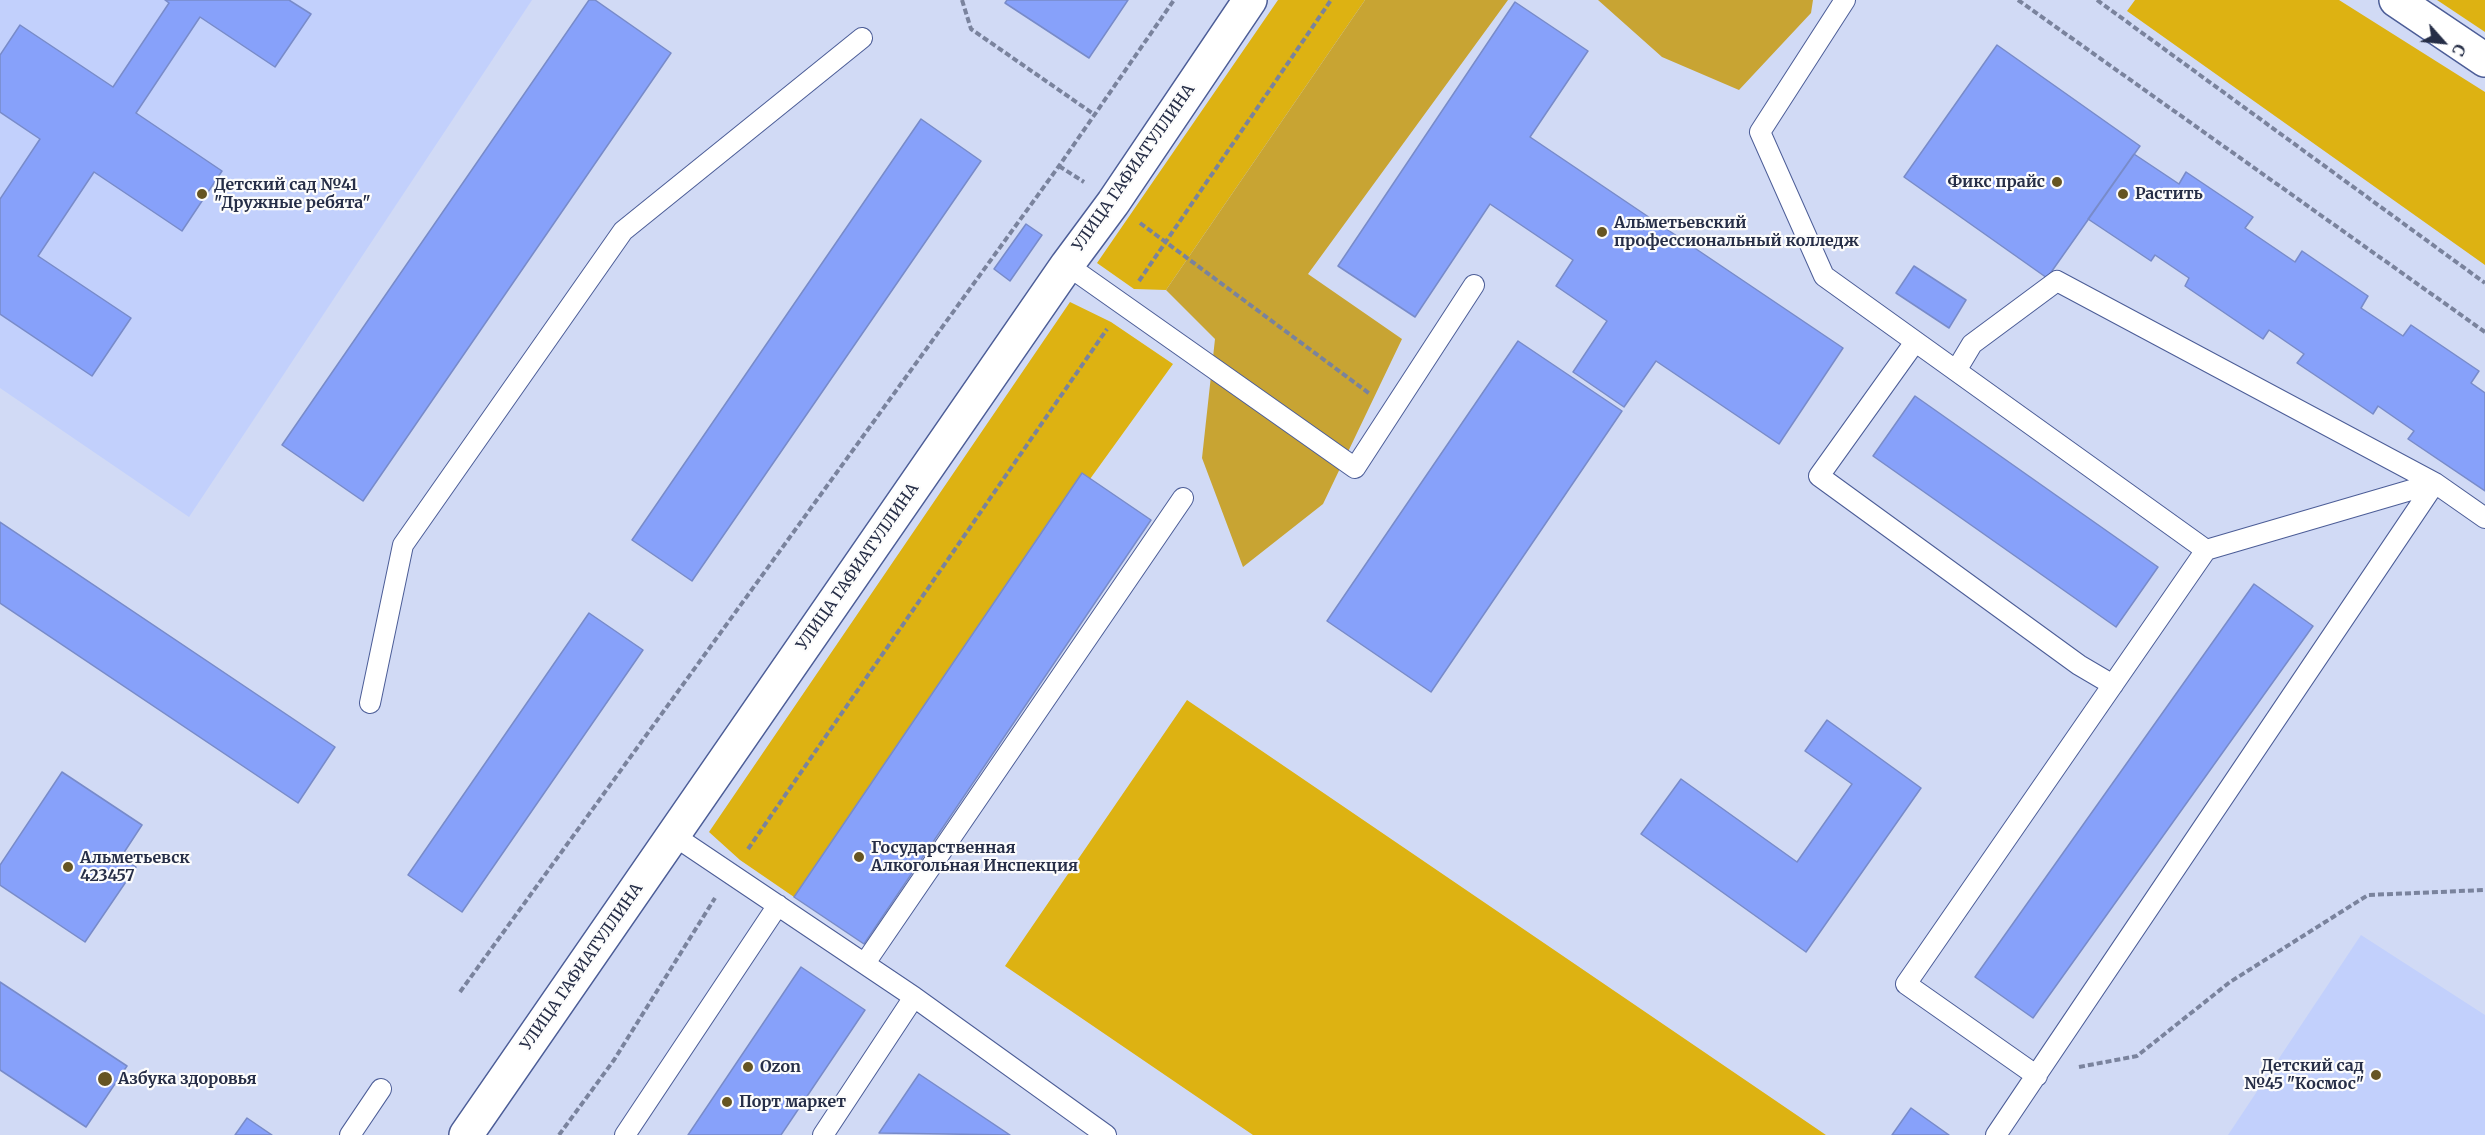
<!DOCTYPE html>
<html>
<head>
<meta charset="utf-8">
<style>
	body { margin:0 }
	#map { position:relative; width:2485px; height:1135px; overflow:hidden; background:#d1daf5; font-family:Merriweather,serif }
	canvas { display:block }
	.north { position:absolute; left:2413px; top:12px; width:60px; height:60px; -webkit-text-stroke:4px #fcfcfc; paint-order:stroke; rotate:117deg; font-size:16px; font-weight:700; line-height:24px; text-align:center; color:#262e47 }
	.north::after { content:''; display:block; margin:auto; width:21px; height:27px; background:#262e47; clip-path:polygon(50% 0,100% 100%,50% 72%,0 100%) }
</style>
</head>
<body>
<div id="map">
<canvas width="2485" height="1135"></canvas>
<div class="north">С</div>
</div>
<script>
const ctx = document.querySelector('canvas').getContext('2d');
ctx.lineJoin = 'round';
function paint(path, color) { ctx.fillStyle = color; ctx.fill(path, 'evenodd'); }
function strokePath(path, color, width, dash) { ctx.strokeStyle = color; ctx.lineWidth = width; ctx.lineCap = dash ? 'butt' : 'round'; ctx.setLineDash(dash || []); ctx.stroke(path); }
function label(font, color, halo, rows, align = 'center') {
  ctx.font = font + ' Merriweather,serif'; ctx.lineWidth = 4.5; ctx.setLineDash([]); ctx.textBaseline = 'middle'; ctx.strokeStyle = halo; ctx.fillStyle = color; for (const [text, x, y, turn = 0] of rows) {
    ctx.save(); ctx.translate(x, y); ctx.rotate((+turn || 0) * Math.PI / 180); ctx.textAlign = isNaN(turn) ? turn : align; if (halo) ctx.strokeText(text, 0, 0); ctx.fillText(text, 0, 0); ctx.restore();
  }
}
const built = new Path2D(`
	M0,0H532L189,517L0,388Z
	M2361,935L2485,1015V1135H2228Z`);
const green = new Path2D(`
	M1278,0H1365L1166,290L1134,289L1097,263Z
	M2135,0H2339L2485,92V265L2127,11Z
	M2437,0H2485V32Z
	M1070,302L1111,322L1173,364L1090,479L1082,474L794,897L740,860L709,832Z
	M1187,700L1826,1135H1253L1005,966Z`);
const forest = new Path2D(`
	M1365,0H1508L1308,274L1402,339L1323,504L1243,567L1202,458L1215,339L1166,290Z
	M1598,0H1813L1811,13L1739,90L1662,57Z`);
const building = new Path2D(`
	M165,0H289L311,14L275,67L200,17L136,113L222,171L182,231L94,172L38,256L131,318L92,376L0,314V199L40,139L0,112V55L20,25L113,87L169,3Z
	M589,0H595L671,53L363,501L282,445Z
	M1007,0H1128L1089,58L1005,3Z
	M1515,2L1588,51L1530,137L1843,348L1779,444L1656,361L1624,407L1573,372L1607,321L1556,286L1573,260L1490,204L1415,317L1338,266Z
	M1997,45L2140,146L2047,278L1904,177Z
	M921,119L981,161L692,581L632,540Z
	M2134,154L2179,184L2186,172L2253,217L2245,228L2295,262L2302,251L2368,296L2361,308L2403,336L2411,325L2479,371L2471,383L2485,393V491L2408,439L2414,431L2378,406L2373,414L2297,363L2304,354L2269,330L2263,339L2185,286L2189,278L2155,255L2151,261L2088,219Z
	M1026,224L1042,235L1010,281L994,269Z
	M1914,266L1966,300L1949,328L1896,293Z
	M1518,341L1622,411L1431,692L1327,621Z
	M1915,396L2158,567L2116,627L1873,456Z
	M1082,473L1151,520L864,944L794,897Z
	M0,522L335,747L298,803L0,603Z
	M2254,584L2313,626L2033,1018L1975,977Z
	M589,613L643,650L462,912L408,875Z
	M1827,720L1921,788L1806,952L1641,834L1681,779L1797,862L1852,784L1805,751Z
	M62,772L142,825L121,857L136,867L85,942L0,885V865Z
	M801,967L865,1010L781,1135H688Z
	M0,982L127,1066L86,1127L0,1070Z
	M919,1074L1010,1135L879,1133Z
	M1911,1108L1949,1135H1892Z
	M247,1118L272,1135H235Z`);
const path = new Path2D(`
	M962,0L971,29L1095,115
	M2018,0L2485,332
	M2097,0L2485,283
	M1059,166L1084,182
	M1140,223L1370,394
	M1139,281L1331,0
	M748,849L1107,329
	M460,992L1059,166L1174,0
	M2079,1067L2137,1056L2230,982L2368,895L2485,890
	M559,1135L614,1060L715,898`);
const lane = new Path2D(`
	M1845,0L1760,132L1824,276L2206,550L2435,483
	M1067,265L1355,468L1474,285
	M1915,342L1819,476L2079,665L2113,685
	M1957,369L1972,344L2057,281L2435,483L2485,518
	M370,703L403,545L623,231L862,38
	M673,835L914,997L1106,1135
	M865,963L1183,498
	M2037,1076L1906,984L2206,550
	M350,1135L381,1089
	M625,1135L778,905
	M823,1135L914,997
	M1996,1135L2435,483`);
const secondary = new Path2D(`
	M2396,0L2485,60
	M466,1135L1067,265L1113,203L1250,0`);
const markers = [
	[2057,182,6,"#665523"],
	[202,194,6,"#665523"],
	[2123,194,6,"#665523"],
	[1602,232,6,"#665523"],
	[859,857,6,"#665523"],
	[68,867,6,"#665523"],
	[748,1067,6,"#665523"],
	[2376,1075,6,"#665523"],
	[105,1079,8,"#665523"],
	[727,1102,6,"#665523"]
];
const streetNames = [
	["УЛИЦА ГАФИАТУЛЛИНА",1134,168,-55],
	["УЛИЦА ГАФИАТУЛЛИНА",858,567,-55],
	["УЛИЦА ГАФИАТУЛЛИНА",582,967,-55]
];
const poiNames = [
	["Фикс прайс",2045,182,"right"],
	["Детский сад №41",214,185],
	["\"Дружные ребята\"",214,203],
	["Растить",2135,194],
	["Альметьевский",1614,223],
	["профессиональный колледж",1614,241],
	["Государственная",871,848],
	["Алкогольная Инспекция",871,866],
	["Альметьевск",80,858],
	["423457",80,876],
	["Детский сад",2364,1066,"right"],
	["№45 \"Космос\"",2364,1084,"right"],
	["Ozon",760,1067],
	["Азбука здоровья",118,1079],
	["Порт маркет",739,1102]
];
paint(built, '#c2d0fc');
paint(green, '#ddb212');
paint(forest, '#c8a433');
paint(building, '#87a1fa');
strokePath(building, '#788bc9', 1.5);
strokePath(lane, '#4c5d97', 22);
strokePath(secondary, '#4c5d97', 36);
strokePath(path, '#7a839d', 4, [6, 3]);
strokePath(lane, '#fff', 20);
strokePath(secondary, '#fff', 33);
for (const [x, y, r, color] of markers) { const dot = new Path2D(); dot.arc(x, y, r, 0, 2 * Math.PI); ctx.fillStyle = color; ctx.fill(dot); strokePath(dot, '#fcfcfc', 2); }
label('16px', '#262e47', '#fcfcfc', streetNames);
label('bold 16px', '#262e47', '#fcfcfc', poiNames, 'left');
</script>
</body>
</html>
